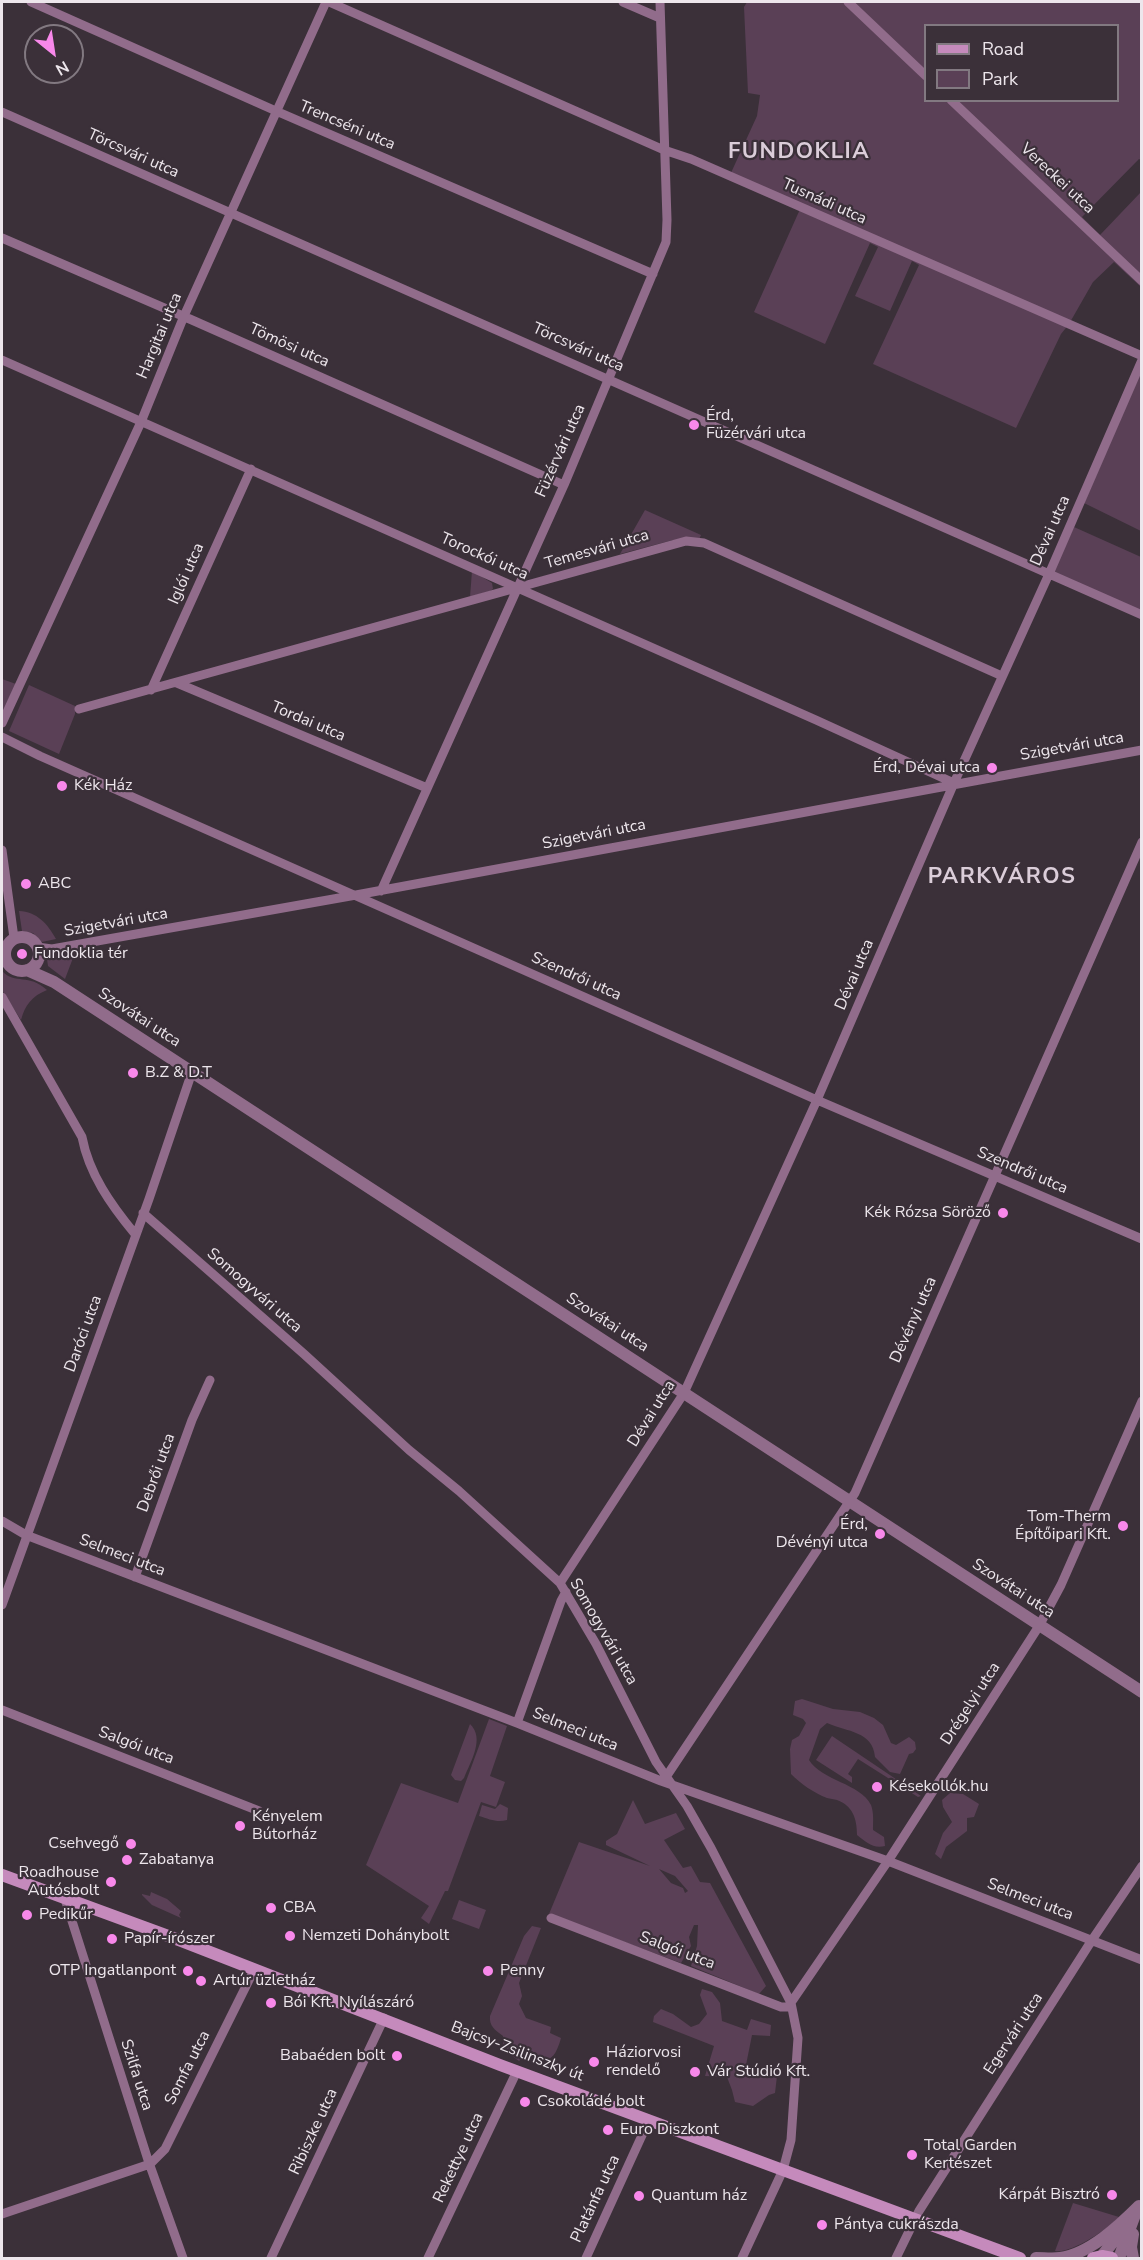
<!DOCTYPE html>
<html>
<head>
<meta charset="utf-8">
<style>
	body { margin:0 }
	#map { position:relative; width:1143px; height:2260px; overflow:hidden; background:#3b3039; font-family:"Nunito Sans",sans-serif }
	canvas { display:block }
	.frame { position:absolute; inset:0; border:3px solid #ede6ec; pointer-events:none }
	.legend { position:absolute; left:924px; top:24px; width:195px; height:78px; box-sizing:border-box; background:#3b3039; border:2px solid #827981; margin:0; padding:8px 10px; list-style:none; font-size:18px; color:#ede6ec }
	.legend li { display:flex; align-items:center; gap:12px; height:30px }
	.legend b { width:30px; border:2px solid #827981 }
	.north { position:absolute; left:24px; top:24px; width:60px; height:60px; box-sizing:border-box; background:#3b3039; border:2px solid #827981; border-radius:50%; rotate:150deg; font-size:16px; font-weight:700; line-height:24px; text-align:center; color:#ede6ec }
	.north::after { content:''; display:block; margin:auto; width:21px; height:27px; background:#f888ea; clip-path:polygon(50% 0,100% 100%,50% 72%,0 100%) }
</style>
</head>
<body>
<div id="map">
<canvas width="1143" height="2260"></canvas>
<div class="frame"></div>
<ul class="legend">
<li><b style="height:8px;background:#c58abc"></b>Road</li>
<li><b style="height:16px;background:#5a4056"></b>Park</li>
</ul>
<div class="north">N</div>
</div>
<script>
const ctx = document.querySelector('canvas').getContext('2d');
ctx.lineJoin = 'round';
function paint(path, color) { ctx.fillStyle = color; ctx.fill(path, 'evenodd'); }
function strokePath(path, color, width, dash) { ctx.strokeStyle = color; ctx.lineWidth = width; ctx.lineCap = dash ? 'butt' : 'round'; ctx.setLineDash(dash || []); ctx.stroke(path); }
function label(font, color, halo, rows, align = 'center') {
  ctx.font = font + ' "Nunito Sans",sans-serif'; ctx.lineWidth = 4.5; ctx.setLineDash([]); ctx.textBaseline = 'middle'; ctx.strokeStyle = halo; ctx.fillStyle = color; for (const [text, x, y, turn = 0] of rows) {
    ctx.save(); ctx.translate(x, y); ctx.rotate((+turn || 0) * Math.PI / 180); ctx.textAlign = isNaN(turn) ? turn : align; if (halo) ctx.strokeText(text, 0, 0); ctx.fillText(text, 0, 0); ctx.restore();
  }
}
const green = new Path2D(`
	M747,2H1141V160L1139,159L1082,217L1100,235L1141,192V287L1114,262L1093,282L1069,324L1061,334L1016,428L873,364L919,265L912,261L890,311L855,296L878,247L870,243L825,344L754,312L801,207L730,175L757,116L760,95L748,93L744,7ZM926,26H1118V100H926Z
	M1141,372V531L1084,503Z
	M645,510L701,535L699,540H673L620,554Z
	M1074,527L1141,557V613L1053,573Z
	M472,571L492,583L493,589L490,591L470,597Z
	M2,679L16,684L2,712Z
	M29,685L75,706V714L59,754L9,731Z
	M19,911C37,912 47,923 56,939L42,942L33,933L22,931Z
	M76,950L65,979L48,966L47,959L49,956Z
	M2,971C15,985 29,973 47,990C32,996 25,1005 21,1020L2,990Z
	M802,1699L833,1709L860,1712L874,1718L883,1725L891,1743L896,1745L909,1737L915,1742L916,1749L913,1753L909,1754L900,1774L890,1772L875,1757C873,1731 847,1732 827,1723L820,1729L809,1760C822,1781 860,1783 871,1805C874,1813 873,1822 873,1830L884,1837L885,1846C873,1849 866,1842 857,1835C857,1819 853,1806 837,1800C834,1799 830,1799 827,1798C814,1793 801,1784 791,1774L790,1749L792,1740L799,1736L806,1723L803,1719L793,1715L795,1701Z
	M489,1719L507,1726L490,1776L505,1782L496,1807L481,1802L448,1891H445L429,1924L421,1918L429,1906L366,1865L401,1783L458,1803Z
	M470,1724C485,1738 471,1761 464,1778L461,1781L455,1780L451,1775Z
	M832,1736L921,1796L918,1797L858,1759L848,1774L852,1777V1783L816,1760Z
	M950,1793L963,1794L979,1804L974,1817L967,1818V1831L946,1847L941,1859L935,1854L943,1833L952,1822L943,1807L942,1800Z
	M633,1800L645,1824L676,1813L685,1829L664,1840L683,1868L691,1866L700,1882L710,1883L766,1986L759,1994L691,1966L697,1946L698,1925H694L689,1937L691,1946L681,1963L549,1914L579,1842L650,1866L606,1845V1841L617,1834ZM659,1869L675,1876L688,1891L685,1893L683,1888L671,1883Z
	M500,1804L508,1808L507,1820C497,1823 489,1819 479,1816L482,1805L495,1809Z
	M151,1892L167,1899L181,1911L179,1915L181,1918L152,1905L142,1895V1894L150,1896Z
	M459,1900L486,1910L479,1929L452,1919Z
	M532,1926L541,1928L519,1983L522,1996L519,2004L526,2018L551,2027L550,2033L561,2038C554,2063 547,2063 525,2056L519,2061L503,2049V2036C495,2030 489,2026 490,2016L524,1936Z
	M702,1989L712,1992L720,2003L722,2021L747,2030L751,2019L771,2025L770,2036L752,2035L746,2065L777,2076L775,2093L769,2095L753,2106L735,2102L732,2090L727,2077L705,2076L714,2046L653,2022L654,2016L661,2009L673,2014L691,2027L699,2024L707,2014L700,1995Z
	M1073,2203L1119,2217C1108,2229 1071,2254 1055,2251Z`);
const minor = new Path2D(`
	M31,2L276,111L653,274
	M329,2L664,150L691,159L1142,356
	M623,2L660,18
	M848,2L926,76
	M951,100L1142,281
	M2,112L1142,615
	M2,238L192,320L564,485
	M2,360L816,720L954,783
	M177,683L427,788
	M151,690L251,469
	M79,709L686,541L704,543L1002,676
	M2,723L141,422L184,316L326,2
	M2,737L40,756L817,1100L1142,1239
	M2,850L14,938
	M381,891L564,485L666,242L667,220L660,2
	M37,947L52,949L356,895L1142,750
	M37,960L52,949
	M2,997L82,1137C89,1174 111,1205 135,1234
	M143,1213L304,1354L409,1450L459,1491L560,1583L596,1644L656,1762L687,1806L711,1848L791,2003L798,2038L791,2140L783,2170L742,2258
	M2,1521L26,1535L517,1723L661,1781L888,1861L1142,1960
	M135,1577L192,1420L210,1380
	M560,1583L684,1393L817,1100L954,783L1049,574L1142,360
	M2,1605L149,1199L192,1072
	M2,1710L259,1811
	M517,1723L561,1601L566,1592
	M664,1780L855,1493L1142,842
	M65,1899L148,2160L183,2258
	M551,1918L781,2007H788L888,1861L1039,1626L1061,1585L1142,1401
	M2,2214L150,2164L165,2149L254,1970
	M271,2258L384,2018
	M428,2258L517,2071
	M586,2258L649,2120
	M896,2258L919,2211L1092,1940L1142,1866`);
const tertiary = new Path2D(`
	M5 954a17 17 0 1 1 34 0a17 17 0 1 1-34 0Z
	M27,970L54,982L1142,1692
	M1133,2234L1131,2247L1133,2258
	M1102,2256L1126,2225
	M1036,2258C1044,2258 1052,2259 1060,2258C1089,2254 1119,2226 1139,2206
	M1119,2258L1136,2212`);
const secondary = new Path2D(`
	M2,1875L179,1940L500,2065L1020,2258
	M1093,2258L1102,2256L1112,2258`);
const markers = [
	[694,425,6,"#f888ea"],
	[992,768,6,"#f888ea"],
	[62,786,6,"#f888ea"],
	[26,884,6,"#f888ea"],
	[22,954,6,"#f888ea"],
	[133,1073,6,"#f888ea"],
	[1003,1213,6,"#f888ea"],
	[1123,1526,6,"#f888ea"],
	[880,1534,6,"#f888ea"],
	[877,1787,6,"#f888ea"],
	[240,1826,6,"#f888ea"],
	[131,1844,6,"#f888ea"],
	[127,1860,6,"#f888ea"],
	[111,1882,6,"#f888ea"],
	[271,1908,6,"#f888ea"],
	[27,1915,6,"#f888ea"],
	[290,1936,6,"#f888ea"],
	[112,1939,6,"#f888ea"],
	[188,1971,6,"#f888ea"],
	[488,1971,6,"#f888ea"],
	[201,1981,6,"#f888ea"],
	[271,2003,6,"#f888ea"],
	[397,2056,6,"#f888ea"],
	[594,2062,6,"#f888ea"],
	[695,2072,6,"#f888ea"],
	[525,2102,6,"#f888ea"],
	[608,2130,6,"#f888ea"],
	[912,2155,6,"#f888ea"],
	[1112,2195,6,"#f888ea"],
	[639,2196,6,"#f888ea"],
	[822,2225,6,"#f888ea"]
];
const streetNames = [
	["Trencséni utca",347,126,23],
	["Törcsvári utca",133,154,24],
	["Vereckei utca",1057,179,43],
	["Tusnádi utca",824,202,24],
	["Hargitai utca",160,336,-67],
	["Tömösi utca",289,346,24],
	["Törcsvári utca",578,348,24],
	["Füzérvári utca",561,451,-66],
	["Dévai utca",1051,531,-66],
	["Temesvári utca",597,550,-16],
	["Torockói utca",484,557,24],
	["Iglói utca",187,574,-66],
	["Tordai utca",308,722,23],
	["Szigetvári utca",1072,747,-10],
	["Szigetvári utca",594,835,-11],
	["Szigetvári utca",116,923,-10],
	["Dévai utca",855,975,-67],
	["Szendrői utca",576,977,24],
	["Szovátai utca",139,1018,33],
	["Szendrői utca",1022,1171,23],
	["Somogyvári utca",254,1291,41],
	["Dévényi utca",914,1320,-66],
	["Szovátai utca",607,1323,33],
	["Daróci utca",84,1334,-70],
	["Dévai utca",652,1414,-58],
	["Debrői utca",157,1473,-70],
	["Selmeci utca",122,1556,21],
	["Szovátai utca",1013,1589,33],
	["Somogyvári utca",603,1632,60],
	["Drégelyi utca",971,1704,-57],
	["Selmeci utca",575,1730,22],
	["Salgói utca",136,1746,21],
	["Selmeci utca",1030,1900,21],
	["Salgói utca",677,1951,21],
	["Egervári utca",1014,2034,-57],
	["Bajcsy-Zsilinszky út",517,2052,21],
	["Somfa utca",188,2068,-63],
	["Szilfa utca",136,2075,72],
	["Ribiszke utca",314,2132,-65],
	["Rekettye utca",459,2158,-65],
	["Platánfa utca",596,2199,-65]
];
const poiNames = [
	["Érd,",706,416],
	["Füzérvári utca",706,434],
	["Érd, Dévai utca",980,768,"right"],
	["Kék Ház",74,786],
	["ABC",38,884],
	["Fundoklia tér",34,954],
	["B.Z & D.T",145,1073],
	["Kék Rózsa Söröző",991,1213,"right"],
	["Tom-Therm",1111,1517,"right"],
	["Építőipari Kft.",1111,1535,"right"],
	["Érd,",868,1525,"right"],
	["Dévényi utca",868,1543,"right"],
	["Késekollók.hu",889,1787],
	["Kényelem",252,1817],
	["Bútorház",252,1835],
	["Csehvegő",119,1844,"right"],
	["Zabatanya",139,1860],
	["Roadhouse",99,1873,"right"],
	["Autósbolt",99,1891,"right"],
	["CBA",283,1908],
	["Pedikűr",39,1915],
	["Nemzeti Dohánybolt",302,1936],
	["Papír-írószer",124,1939],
	["OTP Ingatlanpont",176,1971,"right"],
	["Penny",500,1971],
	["Artúr üzletház",213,1981],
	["Bói Kft. Nyílászáró",283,2003],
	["Háziorvosi",606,2053],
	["rendelő",606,2071],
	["Babaéden bolt",385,2056,"right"],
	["Vár Stúdió Kft.",707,2072],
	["Csokoládé bolt",537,2102],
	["Euro Diszkont",620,2130],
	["Total Garden",924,2146],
	["Kertészet",924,2164],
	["Kárpát Bisztró",1100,2195,"right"],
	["Quantum ház",651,2196],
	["Pántya cukrászda",834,2225]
];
const districtNames = [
	["FUNDOKLIA",799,153],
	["PARKVÁROS",1002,878]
];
paint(green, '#5a4056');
strokePath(minor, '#916c8b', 9);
strokePath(tertiary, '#916c8b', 12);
strokePath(secondary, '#c58abc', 12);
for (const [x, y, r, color] of markers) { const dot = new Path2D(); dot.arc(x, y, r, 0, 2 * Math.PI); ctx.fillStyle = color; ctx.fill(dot); strokePath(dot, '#3b3039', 2); }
label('16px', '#ede6ec', '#3b3039', streetNames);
label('16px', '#ede6ec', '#3b3039', poiNames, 'left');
ctx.letterSpacing = '1.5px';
label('bold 22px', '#dbcdd9', '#3b3039', districtNames);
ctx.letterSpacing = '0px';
</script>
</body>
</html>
